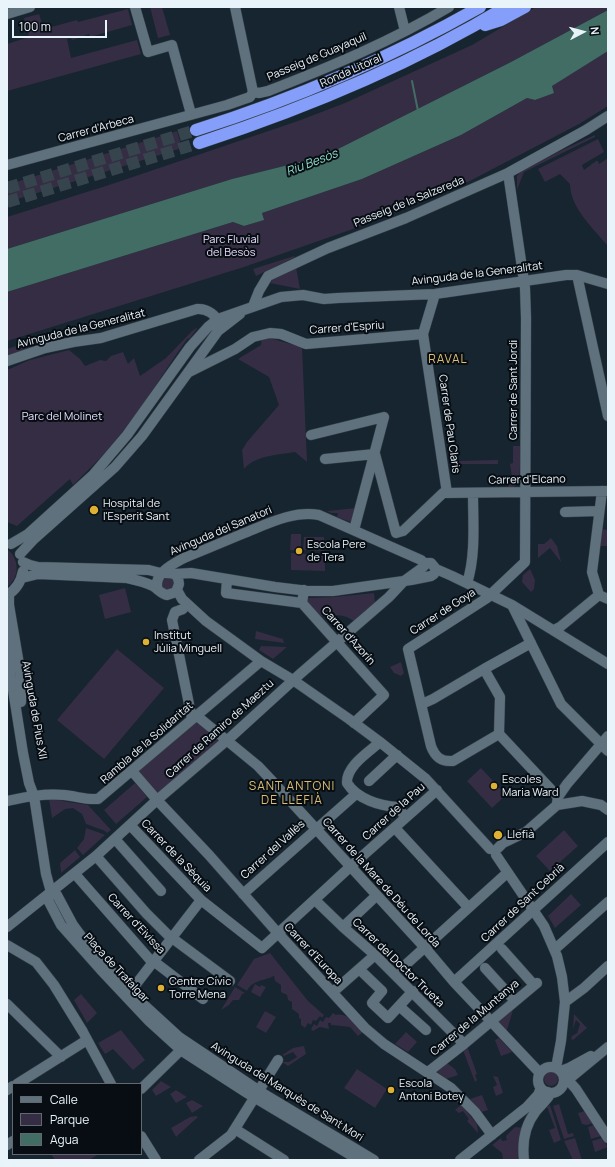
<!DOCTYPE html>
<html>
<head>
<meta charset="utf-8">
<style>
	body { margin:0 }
	#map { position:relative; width:615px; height:1167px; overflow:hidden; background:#16252f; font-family:Manrope,sans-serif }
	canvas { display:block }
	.frame { position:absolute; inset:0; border:8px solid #e9f3fa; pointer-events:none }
	.legend { position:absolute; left:12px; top:1083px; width:130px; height:72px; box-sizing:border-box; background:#070d12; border:1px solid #61696f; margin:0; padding:5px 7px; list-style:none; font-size:12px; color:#e9f3fa }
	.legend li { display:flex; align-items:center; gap:8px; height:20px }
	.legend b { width:20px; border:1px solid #61696f }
	.north { position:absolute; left:563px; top:12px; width:40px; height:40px; -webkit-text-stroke:3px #070d12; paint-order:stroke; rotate:84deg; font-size:11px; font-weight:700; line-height:16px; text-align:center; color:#e9f3fa }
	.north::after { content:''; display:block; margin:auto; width:14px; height:18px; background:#e9f3fa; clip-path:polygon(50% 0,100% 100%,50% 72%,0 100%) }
	.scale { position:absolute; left:12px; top:20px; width:95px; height:18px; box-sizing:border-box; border:2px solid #e9f3fa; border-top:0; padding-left:5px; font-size:12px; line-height:14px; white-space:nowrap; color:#e9f3fa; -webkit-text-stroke:3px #070d12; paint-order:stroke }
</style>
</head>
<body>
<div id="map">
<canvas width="615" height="1167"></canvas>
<div class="frame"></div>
<ul class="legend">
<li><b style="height:5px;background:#5f717d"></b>Calle</li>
<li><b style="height:11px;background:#352d43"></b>Parque</li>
<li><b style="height:11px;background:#426d64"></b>Agua</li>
</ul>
<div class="north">N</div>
<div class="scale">100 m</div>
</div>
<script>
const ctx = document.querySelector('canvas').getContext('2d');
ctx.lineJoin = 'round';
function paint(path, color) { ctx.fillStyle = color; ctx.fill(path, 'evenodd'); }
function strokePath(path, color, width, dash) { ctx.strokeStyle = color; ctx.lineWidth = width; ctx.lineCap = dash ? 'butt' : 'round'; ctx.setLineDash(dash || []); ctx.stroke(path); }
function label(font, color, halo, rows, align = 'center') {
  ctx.font = font + ' Manrope,sans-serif'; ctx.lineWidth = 4; ctx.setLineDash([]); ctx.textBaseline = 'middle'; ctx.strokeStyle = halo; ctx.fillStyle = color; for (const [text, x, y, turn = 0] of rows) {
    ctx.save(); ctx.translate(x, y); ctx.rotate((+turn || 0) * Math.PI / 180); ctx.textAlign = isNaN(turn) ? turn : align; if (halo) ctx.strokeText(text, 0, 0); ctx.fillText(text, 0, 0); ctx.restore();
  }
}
const green = new Path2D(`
	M150,7H162L170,35L158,38Z
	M536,7H608V10L511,62L324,156L232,179L7,249V217L109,185L298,121L345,103L472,45Z
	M128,9L132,25L90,37L89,34L73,40L70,38L67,39L71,58L137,40L141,54L7,91V44L29,37L24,18L39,14L44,29L77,20L78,22Z
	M608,51V106L579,124L464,184L353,229L244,267L7,341V292L233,222L244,226L263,220L262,213L362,179L461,135L527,98L535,100L554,92L551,86Z
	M177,131L182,148L8,202L7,198V185Z
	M595,135V137L524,172L517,190V176L520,172L562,150Z
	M598,139L604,152L582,165L584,170L596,161H598L599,164L608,158V245L606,244C592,227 570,207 570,184L560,174L545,182L538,169Z
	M294,256L295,257L256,276L253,269Z
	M296,267L300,289L270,283L274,278Z
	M198,327L190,338L187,339C163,373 142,409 115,441C102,457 87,471 73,485L70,479L17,526L7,522V370L30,360L69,350L80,359L85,366L100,360L106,361L111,356L123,352L128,364L134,358L140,376L166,358L192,331Z
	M57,333L59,339L33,346L7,356V349Z
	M262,336L302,347L307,462L295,452C278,455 256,455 244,469L242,450L247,442L279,405L269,377L238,359L261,345Z
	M513,446H521L519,482L511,489H508V477H512L510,464L513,463Z
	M455,451L454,473H451L448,452Z
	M498,460V464H457L458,461Z
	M357,508L354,521L351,522L337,517L338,513H331L327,511Z
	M601,529L608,530V546H598Z
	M291,534H301V551L290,550Z
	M304,537H324V551L303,550Z
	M551,538L557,546L561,562L550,548L538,558V544H544Z
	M7,549C20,559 20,577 7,587Z
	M291,553L325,555V571L291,570Z
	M530,569L535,580L534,589L531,592L522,582L523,575Z
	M162,578H173L175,585L170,590L163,589L160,580Z
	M125,588L131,612L105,619L99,595Z
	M374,593L375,603L368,609L365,610L364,612L355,622C343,612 333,616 318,616L308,604V598L334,597Z
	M256,631L283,639L284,643L255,639Z
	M261,646L287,647L273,659L259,650Z
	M117,649L164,688L104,759L57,720Z
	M401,662L404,673L401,676L394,673L390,667Z
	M195,721L220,742L159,795L139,774V769L144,765L145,766L191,726Z
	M481,768L506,795L492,808L467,781Z
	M135,783L147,797L116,824L104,810Z
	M49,799L88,805L111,830L107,833L105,831L86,824L82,814L73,808L65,809L52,818Z
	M86,828L103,834L105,835L83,855L77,848L84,839Z
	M564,830L578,846L550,871L536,856Z
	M75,850L80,857L61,873L60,863Z
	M571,894L581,905L555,928L548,916Z
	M270,953L308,1001L324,1015L322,1018L320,1016L316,1021L313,1020L311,1025L308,1023L305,1028L301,1025V1019L299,1018V1014L292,1009V1002L288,1000L287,995L281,992V985L275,981L274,976C264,981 252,980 247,991L237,985L254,959Z
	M255,984L260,987L261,985L266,987L260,997L251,992Z
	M235,987L245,993L242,994L239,1000H233L229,1005L221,1010Z
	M81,994L97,1013L87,1023L74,1000Z
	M511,1009L513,1010L507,1030H506L497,1020L505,1017L504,1015Z
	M265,1011L276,1017L266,1033L256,1027Z
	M333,1013L336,1015C348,1012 355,1025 362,1033L358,1036L350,1027L331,1025V1023H328L329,1029L320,1027L313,1031L311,1029L314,1024L317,1026L320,1020L323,1022L326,1017L329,1018Z
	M574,1014L587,1028L573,1040L572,1039L571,1040L572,1036L577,1033L580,1024L576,1020L573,1029Z
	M121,1030L145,1060L133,1070L113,1049L105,1054L98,1043Z
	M406,1032L417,1042L408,1052L395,1044Z
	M499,1038L512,1052L501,1056L495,1040Z
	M304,1046L306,1054L288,1066L282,1062H289L297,1057L293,1052L284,1056L282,1055L293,1048Z
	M467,1046L477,1074L475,1075L477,1080L475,1082L463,1050Z
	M447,1063L455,1069L458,1075L446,1079L437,1072Z
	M357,1069L387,1089L375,1108L344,1088Z
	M544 1079a7 7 0 1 1 14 0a7 7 0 1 1-14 0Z
	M493,1076L498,1077L503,1093L496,1096L493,1087L497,1085Z
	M161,1081L171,1087L156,1096L152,1090Z
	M176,1090L187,1097L176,1103L170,1094Z
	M482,1095L488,1110L482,1112L470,1099Z
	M192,1100L203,1106L192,1113L186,1103Z
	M559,1104L568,1134L573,1133L574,1136L564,1139L553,1106Z
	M461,1105L477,1124L478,1133L467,1121L469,1119L463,1111L459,1113L455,1110Z
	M550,1105L561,1140L554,1143L549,1130L555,1128L547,1107Z
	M585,1111L593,1123L587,1125L582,1124L578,1113Z
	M196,1116L198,1117L176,1137L171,1128L190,1117Z
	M594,1125L601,1136L591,1139L588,1127Z
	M515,1127L525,1128L522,1160H503L502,1153L492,1145L501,1138L502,1141L507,1140L506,1136Z
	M575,1138L582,1160H573L564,1141Z
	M602,1138L608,1147L595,1152L592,1141Z
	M51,1154H99L89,1160H55Z`);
const water = new Path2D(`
	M608,10V51L552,86L554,93L535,100L527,98L461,135L362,179L262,213L264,220L244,226L233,222L7,292V249L232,179L324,156L511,62Z`);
const stream = new Path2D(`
	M412,81L418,111`);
const highwayTunnel = new Path2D(`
	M7,188L196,130
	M7,202L199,143`);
const minor = new Path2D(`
	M135,7L148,52L172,45L191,114
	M235,7L253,92
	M399,7L405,31
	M7,14L30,7
	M253,92L259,93L268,91C330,67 392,41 449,7
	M7,165L227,105L250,97L253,92
	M577,275L608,416
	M435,294L423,334L447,493
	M253,306L259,291L268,276L328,248L406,218L508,173L586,130L608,116
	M7,361L45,348L73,342L101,338L197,309C207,308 216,315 220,324
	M189,372L235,349L253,337L270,333L281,334L306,344L423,334
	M311,435L384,417L354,530
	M375,454L396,533L403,531L443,493L608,491
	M325,459L375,454
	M602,491L592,572L599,595L608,599
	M565,512L599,511
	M11,544L28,534L93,475L127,435L190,347L208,327L218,319L281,297L303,295L324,299L338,298L435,294L566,275H577L608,284
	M20,554L33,540L115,467L142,436L218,331L240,314
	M436,569L452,576L512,605L608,664
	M175,574L191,573L275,587L308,591H333L411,580L431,576L434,574L436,569
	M22,578L38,574L127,578C136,580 145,582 153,586C158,589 161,594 167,595L176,592L179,584C178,572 172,573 162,573C158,573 153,571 149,570L38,567L30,565L23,562
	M227,579L226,593L302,603
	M467,583C476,556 473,521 473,493
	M158,590C152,574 173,564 184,558C204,550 223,542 242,534C265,525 293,510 319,515L421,560L425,564
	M177,590L182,599L206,621L261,661L293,680L349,719L380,742L426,779L490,849
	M304,590L302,603L384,695L354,723
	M9,594V605L21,676V702
	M7,595C16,590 21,582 23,571
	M512,605L561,704L608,751
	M183,609L175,612L172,620L192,719
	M7,628L13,660
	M554,630L560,627L599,595
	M7,652L23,753L29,783L34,796L46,874L51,892
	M484,669L500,697L499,734L558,797
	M422,704L433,699L484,669L531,643
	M197,716L258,766L274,783L427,950L454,982L538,1071L539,1074
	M499,734L453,761C441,762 435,757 431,746L408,649L487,598L525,562L526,318L525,288L508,173
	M380,742C369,752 346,766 347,783C357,799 380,806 397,807L406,817
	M132,771L157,800L209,855L276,931L365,1028L384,1044L451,1088L475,1112L492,1135
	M369,781L397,755
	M7,801C26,797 44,793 64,795C76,796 86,800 98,799L261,661
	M557,803L558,797L567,784L608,736
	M130,825L201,900L262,948L350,867L437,790
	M395,828L468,907
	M115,839L161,891
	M498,848L503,843L526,832L557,805L582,801L601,805L608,810
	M496,855L544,926L557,956L562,977L565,1002L561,1041L556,1068
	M96,856L146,913L168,935L230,981
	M75,874L152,962L156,963L203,999
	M51,892L57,895L73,925L87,944L130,992L179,1037L264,1094L374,1160
	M51,892L48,900L61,925L101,970L149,1021L182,1051L247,1093L359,1160
	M243,894L356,794
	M315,900L343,927L375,955L464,1044
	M7,927L96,856L157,800L232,736L300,674L389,597L404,581L422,568L427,563H431L436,569
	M343,927L376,896
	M7,945L36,962L54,985L83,1032L111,1084
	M502,949L534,985
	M555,949L608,902
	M402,968L507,873
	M485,968L515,1001
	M359,969L382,991L372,1003L388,1018L413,991
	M454,982L608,842
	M130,992L201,900
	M333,992L375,955
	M565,1002L584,988L608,966
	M7,1004L61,1057
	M399,1006L426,1030
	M538 1080a13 13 0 1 1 26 0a13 13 0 1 1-26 0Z
	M561,1071L569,1068L591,1056
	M428,1072L464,1044L537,983
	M568,1080L576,1089L608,1138
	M17,1084L87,1040
	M563,1084L608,1047
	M141,1089L186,1045
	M7,1090L13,1086
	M235,1129L284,1160
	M141,1136L156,1160
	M7,1145L13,1141
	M199,1160L231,1135L278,1060
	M460,1160L527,1107L538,1095L541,1088
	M524,1160C522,1143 525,1125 536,1111C540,1106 545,1102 549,1096L548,1092`);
const highway = new Path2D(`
	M485,25L501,20L525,7
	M196,130C294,99 390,58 480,7
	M199,143C306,108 410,65 506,7`);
const markers = [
	[94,510,5,"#ddb133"],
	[299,551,4,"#ddb133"],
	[146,642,4,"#ddb133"],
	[494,786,4,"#ddb133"],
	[498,835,5,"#ddb133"],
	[161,988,4,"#ddb133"],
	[391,1090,4,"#ddb133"]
];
const streetNames = [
	["Passeig de Guayaquil",317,57,-23],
	["Ronda Litoral",351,71,-24],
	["Carrer d'Arbeca",96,129,-15],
	["Passeig de la Salzereda",409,202,-22],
	["Avinguda de la Generalitat",477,274,-7],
	["Carrer d'Espriu",347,328,-4],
	["Avinguda de la Generalitat",81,329,-14],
	["Carrer de Sant Jordi",514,390,-90],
	["Carrer de Pau Claris",449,424,82],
	["Carrer d'Elcano",527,480,-1],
	["Avinguda del Sanatori",221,531,-23],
	["Carrer de Goya",443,612,-33],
	["Carrer d'Azorín",348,636,48],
	["Avinguda de Pius XII",34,710,80],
	["Carrer de Ramiro de Maeztu",220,729,-42],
	["Rambla de la Solidaritat",147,743,-41],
	["Carrer de la Pau",394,812,-42],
	["Carrer del Vallès",273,850,-42],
	["Carrer de la Sèquia",176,856,46],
	["Carrer de la Mare de Déu de Lorda",381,883,48],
	["Carrer de Sant Cebrià",523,903,-43],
	["Carrer d'Eivissa",136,924,47],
	["Carrer d'Europa",313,954,47],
	["Carrer del Doctor Trueta",398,963,44],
	["Plaça de Trafalgar",116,968,47],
	["Carrer de la Muntanya",475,1018,-40],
	["Avinguda del Marquès de Sant Mori",287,1092,32]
];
const parkNames = [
	["Parc Fluvial",231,240],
	["del Besòs",231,253],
	["Parc del Molinet",62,417]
];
const poiNames = [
	["Hospital de",103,504],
	["l'Esperit Sant",103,517],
	["Escola Pere",307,545],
	["de Tera",307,558],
	["Institut",154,636],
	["Júlia Minguell",154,649],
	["Escoles",502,780],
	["Maria Ward",502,793],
	["Llefià",507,835],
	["Centre Cívic",169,982],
	["Torre Mena",169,995],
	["Escola",399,1084],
	["Antoni Botey",399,1097]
];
const waterNames = [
	["Riu Besòs",312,163,-21]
];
const neighbourhoodNames = [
	["RAVAL",448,360],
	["SANT ANTONI",292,787],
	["DE LLEFIÀ",292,801]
];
paint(green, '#352d43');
paint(water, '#426d64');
strokePath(stream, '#426d64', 2);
strokePath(highwayTunnel, '#36444d', 12, [12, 6]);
strokePath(minor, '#354049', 11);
strokePath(highway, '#354049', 13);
strokePath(minor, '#5f717d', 10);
strokePath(highway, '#849ef9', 12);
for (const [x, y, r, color] of markers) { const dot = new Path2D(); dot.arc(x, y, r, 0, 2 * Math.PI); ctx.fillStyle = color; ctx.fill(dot); strokePath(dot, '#070d12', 1.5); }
label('11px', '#e9f3fa', '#070d12', streetNames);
label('11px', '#e7dcfe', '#070d12', parkNames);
label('11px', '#e9f3fa', '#070d12', poiNames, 'left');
label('italic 12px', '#92dfce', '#070d12', waterNames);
ctx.letterSpacing = '1px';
label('12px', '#ddbf74', '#070d12', neighbourhoodNames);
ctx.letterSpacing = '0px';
</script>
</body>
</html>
